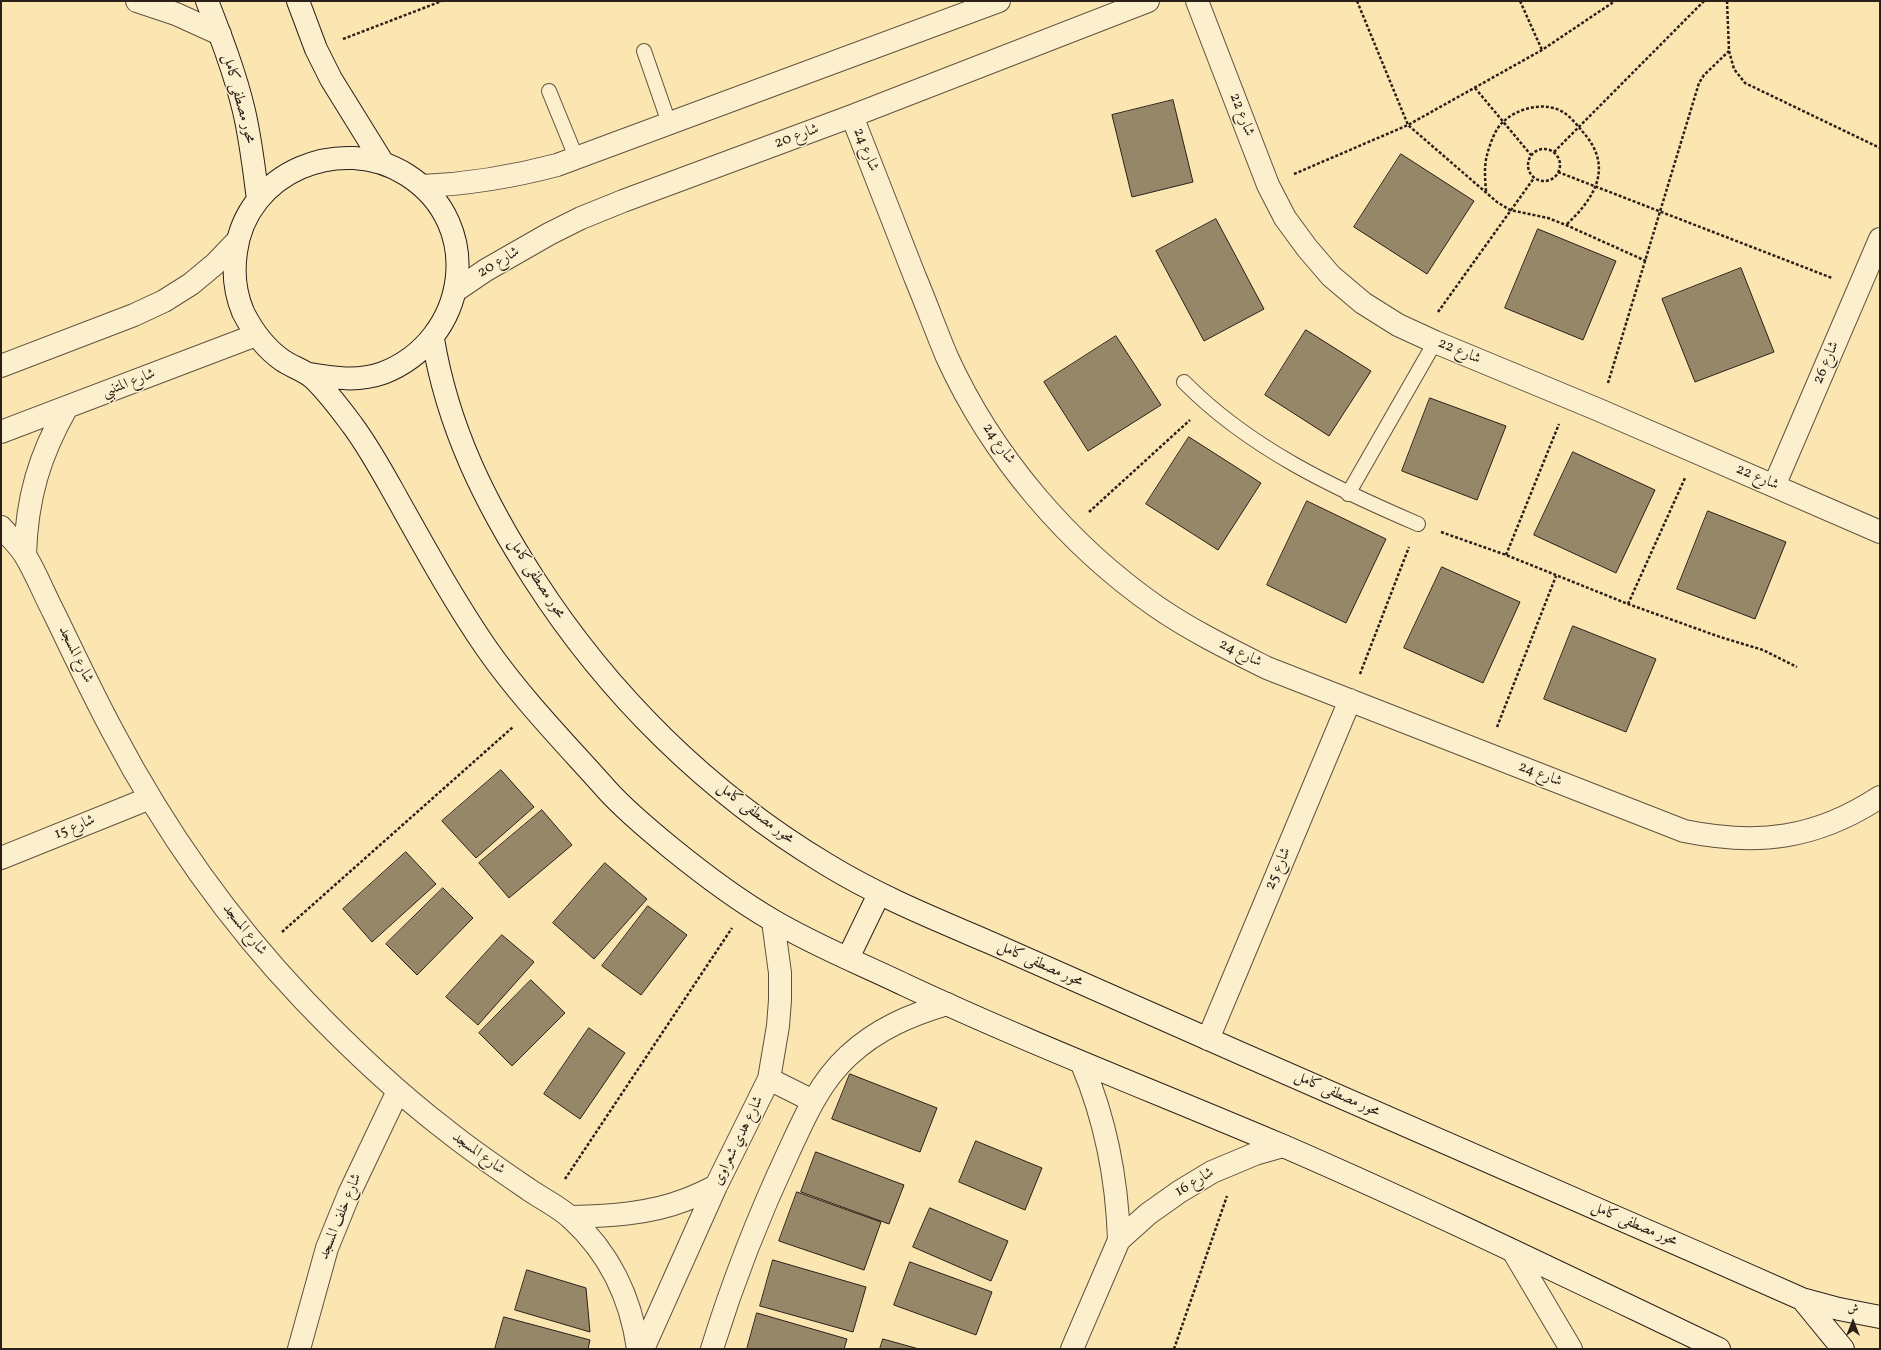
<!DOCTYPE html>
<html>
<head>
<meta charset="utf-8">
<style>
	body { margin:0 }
	#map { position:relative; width:1881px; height:1350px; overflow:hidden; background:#fbe6b2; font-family:Vollkorn,Amiri,serif }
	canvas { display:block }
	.frame { position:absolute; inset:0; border:2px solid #2a2019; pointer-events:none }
	.north { position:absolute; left:1833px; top:1302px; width:40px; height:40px; -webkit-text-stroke:3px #fcefcd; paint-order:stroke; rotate:0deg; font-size:11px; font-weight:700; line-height:16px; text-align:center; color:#2a2019 }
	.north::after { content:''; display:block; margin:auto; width:14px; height:18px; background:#2a2019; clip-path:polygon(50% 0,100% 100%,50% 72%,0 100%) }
</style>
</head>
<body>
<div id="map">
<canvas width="1881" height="1350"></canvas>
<div class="frame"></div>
<div class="north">ش</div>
</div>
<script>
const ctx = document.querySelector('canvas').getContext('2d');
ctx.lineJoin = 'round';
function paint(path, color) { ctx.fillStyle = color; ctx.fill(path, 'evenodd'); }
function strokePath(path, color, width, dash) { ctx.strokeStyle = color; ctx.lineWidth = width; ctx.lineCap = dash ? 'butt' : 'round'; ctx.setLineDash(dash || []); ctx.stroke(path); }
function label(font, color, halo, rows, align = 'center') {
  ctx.font = font + ' Vollkorn,Amiri,serif'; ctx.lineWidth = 3; ctx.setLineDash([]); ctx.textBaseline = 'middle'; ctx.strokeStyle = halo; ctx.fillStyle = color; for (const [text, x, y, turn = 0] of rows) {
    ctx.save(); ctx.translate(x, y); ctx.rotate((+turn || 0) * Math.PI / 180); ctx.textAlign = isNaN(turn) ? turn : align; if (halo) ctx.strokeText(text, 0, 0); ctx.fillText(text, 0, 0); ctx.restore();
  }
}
const building = new Path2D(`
	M1173,100L1193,182L1132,197L1112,115Z
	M1401,154L1474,201L1427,274L1354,227Z
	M1216,219L1264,309L1204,341L1156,251Z
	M1538,229L1616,261L1583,340L1505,308Z
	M1741,268L1774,352L1695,382L1662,299Z
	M1306,330L1371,371L1329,436L1265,395Z
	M1116,336L1161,405L1088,451L1044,382Z
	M1430,398L1506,426L1477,500L1402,471Z
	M1189,437L1261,483L1218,550L1146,504Z
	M1573,452L1655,490L1616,573L1534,535Z
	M1307,501L1386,539L1346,623L1267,585Z
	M1708,511L1786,542L1755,619L1677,589Z
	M1442,567L1520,602L1483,683L1404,648Z
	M1573,626L1656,659L1626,732L1544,699Z
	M501,770L534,807L476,858L442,821Z
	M542,810L572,845L509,898L479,863Z
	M406,852L436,884L372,942L343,909Z
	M605,863L647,899L594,959L553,923Z
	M443,888L473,918L417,975L386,944Z
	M648,906L687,935L641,995L602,966Z
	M502,935L534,962L478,1025L446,997Z
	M531,980L565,1013L512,1066L479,1033Z
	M589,1028L625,1053L580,1119L544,1094Z
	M850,1074L937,1108L920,1152L832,1119Z
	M976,1141L1042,1168L1025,1210L959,1182Z
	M816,1152L904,1185L889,1224L801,1192Z
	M797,1192L881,1222L864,1270L779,1241Z
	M930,1208L1008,1241L991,1281L913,1247Z
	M773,1260L866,1287L853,1332L760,1306Z
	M910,1262L992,1292L976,1335L894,1305Z
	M527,1270L586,1288L590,1332L515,1310Z
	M757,1313L847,1339L844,1349H747Z
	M504,1317L590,1340L588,1349H495Z
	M883,1339L919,1349H880Z`);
const path = new Path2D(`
	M1357,1L1408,125L1497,202L1510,210L1548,218L1566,225L1646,261
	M1520,1L1542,50
	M1727,1L1729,51L1734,69L1745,83L1880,148
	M343,39L442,1
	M1475,88L1531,155
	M1528 165a16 16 0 1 1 32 0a16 16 0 1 1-32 0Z
	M1554,152L1704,1
	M1558,172L1832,278
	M1294,174L1408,125L1542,50L1615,1
	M1486,191C1485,179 1484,166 1487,155C1490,144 1495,129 1503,122C1517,108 1545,101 1563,112C1570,116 1577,125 1582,131C1614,166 1596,197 1566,225
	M1438,312L1534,178
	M1608,383L1699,83L1704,75L1729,51
	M1089,512L1190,420
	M1441,532L1506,555L1628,604L1720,637L1763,650L1797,667
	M1506,555L1559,424
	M1628,604L1685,478
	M1360,674L1409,547
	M1497,727L1556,576
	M282,932L513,727
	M565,1179L732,928
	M1174,1349L1227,1196`);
const lane = new Path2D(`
	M644,51L669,123
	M549,91L576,157
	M1184,382C1249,448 1334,488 1418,524
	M1348,494L1435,342`);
const street = new Path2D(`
	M137,1L176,14L220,34
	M1197,1L1268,185L1285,218L1307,248L1331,276L1363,303L1398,325L1435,342L1599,410L1880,532
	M852,116C873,170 894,223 915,277C926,303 936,331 947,357C992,456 1068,545 1157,607C1192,631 1229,649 1267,668L1684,831C1758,846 1816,839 1880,797
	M422,186C469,184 512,177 557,165L999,1
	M455,291L486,270L549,234L581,218L623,201L852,116L1148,1
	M1,366L134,315L164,301L191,284L215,264L237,241
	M1,432L256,335
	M1774,486L1880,239
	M1,527C9,536 19,545 25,555C36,573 44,594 54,613C73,652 92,693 113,732C164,829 229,921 304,1000C348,1046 395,1091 446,1130C472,1151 500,1170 528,1189C542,1199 560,1207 572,1219C610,1254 631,1299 638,1349
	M25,554C27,498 39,456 67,407
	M1,858L150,798
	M1208,1039L1350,700
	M1082,1064C1106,1121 1117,1178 1119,1240
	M769,1079L813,1101
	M571,1217C609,1216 649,1214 685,1200C696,1196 706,1191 716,1186
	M1513,1251L1571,1349
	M299,1349L327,1248L349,1194L398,1091
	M643,1349L716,1186L769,1079L778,1026L780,1000V973L773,921
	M712,1349C733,1281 759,1215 789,1151C805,1116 820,1082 848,1056C877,1029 910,1015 947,1004
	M1072,1349L1119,1240L1148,1214L1179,1192L1212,1172L1255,1154L1283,1146`);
const secondary = new Path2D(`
	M207,1C221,37 235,73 244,111C251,141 254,170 258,199
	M298,1L316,49L331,79L383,163
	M433,339C448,428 485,503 534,579C608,694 708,793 826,864C878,896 935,919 991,943C1074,980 1157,1017 1240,1053C1427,1135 1615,1216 1802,1299L1839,1309L1880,1317
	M310,374C334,378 358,382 383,373C468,340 486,225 407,175C341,133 246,172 236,252C233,272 235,293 243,312C252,330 265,348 282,360C292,367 304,370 313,378C328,392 341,410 353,426C370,449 384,475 398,500C426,550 454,601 487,649C522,699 566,744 607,790C626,811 649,830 671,848C703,874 736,899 772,920C814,945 861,964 905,985C1029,1043 1156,1092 1281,1145C1429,1209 1574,1280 1719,1349
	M848,958L879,894
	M1802,1299L1843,1349`);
const streetNames = [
	["محور مصطفى كامل",238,99,75],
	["شارع 22",1241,115,69],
	["شارع 20",797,137,-20],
	["شارع 24",865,150,68],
	["شارع 20",499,263,-31],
	["شارع 22",1459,352,23],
	["شارع 26",1827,363,-67],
	["شارع المتنبي",129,384,-21],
	["شارع 24",998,444,55],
	["شارع 22",1757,478,23],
	["محور مصطفى كامل",536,579,57],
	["شارع 24",1240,654,26],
	["شارع المسجد",75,655,64],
	["شارع 24",1540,775,21],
	["محور مصطفى كامل",755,814,37],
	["شارع 15",75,828,-22],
	["شارع 25",1279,869,-67],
	["شارع المسجد",244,930,51],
	["محور مصطفى كامل",1040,965,24],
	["محور مصطفى كامل",1337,1095,24],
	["شارع هدي شعراوى",739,1141,-64],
	["شارع المسجد",478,1154,36],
	["شارع 16",1195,1183,-31],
	["شارع خلف المسجد",341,1217,-68],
	["محور مصطفى كامل",1634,1225,23]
];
paint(building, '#978769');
strokePath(building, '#2a2019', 1);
strokePath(lane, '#5e523f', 16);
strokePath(street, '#5e523f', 24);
strokePath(secondary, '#2a2019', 24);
strokePath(path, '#2a2019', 2.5, [3, 2]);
strokePath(lane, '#fcefcd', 14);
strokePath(street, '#fcefcd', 22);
strokePath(secondary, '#fcefcd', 22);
label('15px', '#2a2019', '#fcefcd', streetNames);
</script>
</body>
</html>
